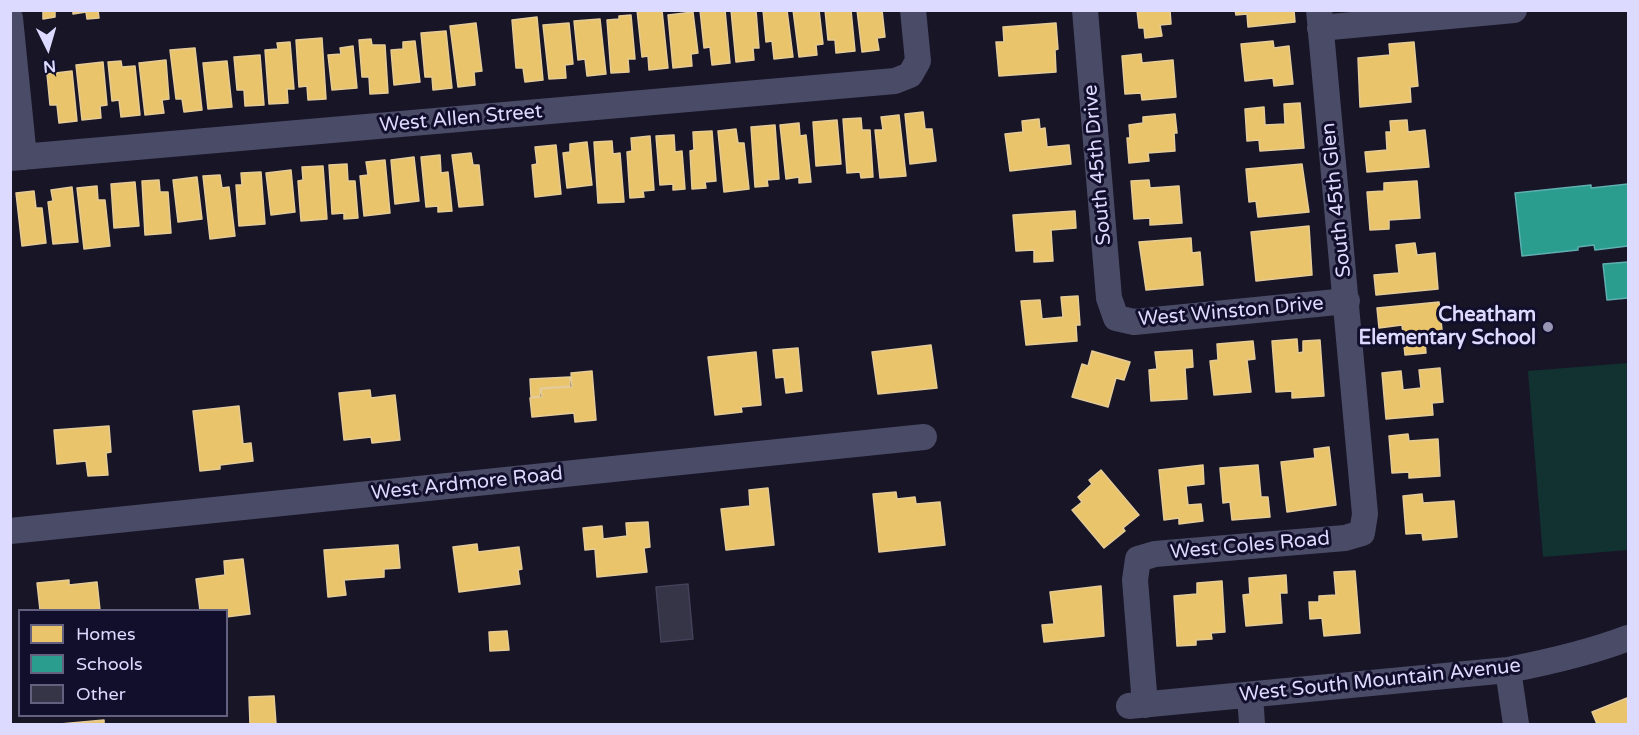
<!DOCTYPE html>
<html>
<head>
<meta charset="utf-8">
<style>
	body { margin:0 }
	#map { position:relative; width:1639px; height:735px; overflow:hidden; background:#171526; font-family:"Varela Round",sans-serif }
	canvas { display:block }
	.frame { position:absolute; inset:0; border:12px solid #dcdaff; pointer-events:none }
	.legend { position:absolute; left:18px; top:609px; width:210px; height:108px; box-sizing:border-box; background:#120f2c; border:2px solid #636080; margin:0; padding:8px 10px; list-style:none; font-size:18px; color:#dcdaff }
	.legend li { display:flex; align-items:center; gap:12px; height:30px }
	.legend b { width:30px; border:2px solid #636080 }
	.north { position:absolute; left:18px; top:18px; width:60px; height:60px; -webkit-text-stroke:4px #120f2c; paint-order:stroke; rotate:175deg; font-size:16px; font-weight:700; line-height:24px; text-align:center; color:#dcdaff }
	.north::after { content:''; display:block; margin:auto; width:21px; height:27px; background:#dcdaff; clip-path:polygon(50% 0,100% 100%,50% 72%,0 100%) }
</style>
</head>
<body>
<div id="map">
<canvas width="1639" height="735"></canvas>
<div class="frame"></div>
<ul class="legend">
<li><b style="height:16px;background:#e9c46a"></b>Homes</li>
<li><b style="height:16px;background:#2a9d8f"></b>Schools</li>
<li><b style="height:16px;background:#363447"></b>Other</li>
</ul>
<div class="north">N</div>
</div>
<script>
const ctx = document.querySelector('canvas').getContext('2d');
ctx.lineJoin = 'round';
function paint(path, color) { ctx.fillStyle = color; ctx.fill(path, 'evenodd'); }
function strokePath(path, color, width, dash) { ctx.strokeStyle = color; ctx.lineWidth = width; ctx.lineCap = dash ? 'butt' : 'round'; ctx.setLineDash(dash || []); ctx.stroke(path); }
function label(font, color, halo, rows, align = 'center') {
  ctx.font = font + ' "Varela Round",sans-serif'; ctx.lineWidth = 6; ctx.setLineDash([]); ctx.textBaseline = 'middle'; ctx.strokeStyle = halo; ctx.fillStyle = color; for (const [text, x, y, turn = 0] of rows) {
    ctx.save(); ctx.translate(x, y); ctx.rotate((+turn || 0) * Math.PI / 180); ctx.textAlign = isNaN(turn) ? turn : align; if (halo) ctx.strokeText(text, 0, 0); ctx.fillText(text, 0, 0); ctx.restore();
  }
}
const green = new Path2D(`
	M1628,363V550L1543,557L1528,371Z`);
const homes = new Path2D(`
	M43,10H60L55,11V17L43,19Z
	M73,10H98L99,18L87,19L86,12L73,14Z
	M637,10H662L668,68L649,70L648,56L642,57Z
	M700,10H725L730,63L712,65L710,47L704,48Z
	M731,10H756L759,48H753L754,60L736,62Z
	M763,10H787L793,57L774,59L772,41L766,42Z
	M793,10H819L823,44L816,45L817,55L799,57Z
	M825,10H851L855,51L836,53L835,40H828Z
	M857,10H882L885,37L877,38L879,50L862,52Z
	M1137,10H1170L1171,24L1160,25L1162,36L1145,38L1144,28H1139Z
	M1235,10H1294L1295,22L1248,27L1247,14L1236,15Z
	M693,12L698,53L691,54L692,66L673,68L668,15Z
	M631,15L635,59H628L629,72L611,73L607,20L619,19V16Z
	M537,17L543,80L525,82L523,68H516L512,20Z
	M600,19L606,74L587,76L585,59L578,60L574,21Z
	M476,23L482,71L474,72L475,85L458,87L450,26Z
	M569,23L573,64L565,65L566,78L549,79L543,25Z
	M1056,23L1058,49L1055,50L1056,72L999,76L996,42H1004L1003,27Z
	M446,31L452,88L433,90L432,77H425L421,33Z
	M322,38L326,99L308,100L307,86L299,87L296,40Z
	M371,39L372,45H385L388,93L370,94L369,77H362L359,40Z
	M415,41L420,82L394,85L391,50L403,49V42Z
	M1273,41L1274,48L1289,46L1293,84L1274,86L1273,78L1245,81L1241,44Z
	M290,42L294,89H287L288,103L269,104L265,50L278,49L277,43Z
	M1414,42L1418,86L1410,87L1411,102L1360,107L1358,58L1390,55L1389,44Z
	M353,46L357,88L332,90L328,55L341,54L340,48Z
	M195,48L202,110L184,112L182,99H176L170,50Z
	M1141,54L1142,63L1173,60L1176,97L1142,100L1141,93L1125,94L1122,56Z
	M260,55L264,105L245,106L244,90H237L234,57Z
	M166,60L169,99L162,100L164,113L145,115L139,63Z
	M121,61L122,67L135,66L140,115L121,117L119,100L112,101L108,62Z
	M227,61L232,107L208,109L203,63Z
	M103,62L107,105L100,106L101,118L82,120L76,65Z
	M72,71L77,121L59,123L57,105H50L47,74Z
	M1300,103L1304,148L1260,151L1259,140L1247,141L1245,109L1264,107L1265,125L1285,124L1284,104Z
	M923,112L925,129H932L936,161L910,164L905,114Z
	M1175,114L1177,133H1174L1175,151L1148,153L1149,161L1129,163L1127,138H1130L1129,125L1143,123V117Z
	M899,115L906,176L880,178L875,130H883L881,117Z
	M861,118L862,130H870L873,177L861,178L860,172L847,173L843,119Z
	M1039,119L1040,129L1045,128L1047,147L1069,145L1071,164L1010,171L1005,134L1023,132L1022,121Z
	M837,120L841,164L816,166L813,122Z
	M1407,120L1408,132L1425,130L1429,167L1367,172L1365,152L1387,150L1386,132H1391L1390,121Z
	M799,123L800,136L806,135L811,182L799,183V177L786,179L780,125Z
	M775,125L779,179L767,180L768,186L755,187L751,127Z
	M736,129L738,143H744L749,189L724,192L718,131Z
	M712,131L716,181L705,182L706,188L692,189L690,151L694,150L693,132Z
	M674,135L675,152L682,151L685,189L673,190V184L660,185L656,136Z
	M650,136L654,190L643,191L644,197L630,198L627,152L632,151L631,138Z
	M612,141L613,154L620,153L624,202L598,203L594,142Z
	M587,142L592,185L567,188L563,153L570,152V144Z
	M556,145L561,194L535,197L532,165L537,164L535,147Z
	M471,153L473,165H479L483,205L459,207L452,155Z
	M440,155L441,173L448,172L452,211L438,212V206L426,207L421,157Z
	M414,157L419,201L395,204L391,160Z
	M385,160L390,213L364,216L360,176L368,175L366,162Z
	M347,164L348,181H355L358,218L344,219V213L332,214L329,165Z
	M1302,164L1309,212L1258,217L1256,201L1249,202L1246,169Z
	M323,166L327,219L301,221L298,181L303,180L302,167Z
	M291,170L295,212L271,215L266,173Z
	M261,172L265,224L239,226L236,185H242L241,173Z
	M220,175L222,188L229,187L235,236L210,239L203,176Z
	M197,177L202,219L178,222L173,180Z
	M159,180L160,192H168L171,233L145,235L142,181Z
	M1149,180L1150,188L1179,186L1182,223L1150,225V218L1134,219L1131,181Z
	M1417,181L1420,218L1389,220V229L1370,230L1367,192L1384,191V183Z
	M135,182L139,226L114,228L111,184Z
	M97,186L98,200H105L110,246L84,249L77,188Z
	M72,187L78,242L53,244L48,202L53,201L51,190Z
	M34,191L36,208H42L46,243L22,246L16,193Z
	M1075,211L1076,228L1051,230L1053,261L1034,262V250L1016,251L1013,215Z
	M1309,226L1312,275L1256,281L1251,232Z
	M1191,238L1192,253L1200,252L1203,285L1146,290L1139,242Z
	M1415,243L1417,255L1435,253L1438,289L1376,295L1374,275L1399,273L1396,245Z
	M1078,296L1080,325H1076L1077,341L1026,345L1021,301L1040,300L1042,319L1063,317L1061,297Z
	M1439,302L1443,339L1425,341L1426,353L1405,355L1402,325L1379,328L1377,308Z
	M1297,339L1298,353L1303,352V341L1320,340L1324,396L1292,398V391L1276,392L1272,341Z
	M1253,341L1255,359L1247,360L1251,392L1214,395L1210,361L1218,360L1217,344Z
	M931,345L937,388L878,394L872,352Z
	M798,348L802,391L786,393L784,377L776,378L773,350Z
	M1192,350L1193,367L1185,368L1187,399L1151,401L1149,370L1157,369L1155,352Z
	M1092,351L1130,362L1124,380L1116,378L1108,407L1072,397L1082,364L1088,366Z
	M756,352L761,405L741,407L742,412L715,415L708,357Z
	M1440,368L1443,402L1432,403L1433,415L1386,419L1382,373L1401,371L1403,390L1421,388L1419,370Z
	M592,371L596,420L575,422L574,413L532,417L530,398L542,397L541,389L572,387L571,373Z
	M570,377V386L540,388V396L531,397L530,379Z
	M370,390L371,398L395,395L400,440L372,443L371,437L344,440L339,393Z
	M239,406L243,444L251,443L253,461L220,465V469L200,471L193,411Z
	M109,426L111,452L106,453L108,475L88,476L86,461L57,464L54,430Z
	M1408,434L1409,441L1438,439L1440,476L1409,478V472L1392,473L1389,436Z
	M1329,447L1336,505L1287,512L1281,462L1315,458L1314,449Z
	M1203,465L1204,484L1186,486L1188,505L1201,504L1203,521L1179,524V518L1164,520L1159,470Z
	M1258,465L1261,497H1268L1270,517L1232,520L1230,502L1223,503L1220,468Z
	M1101,470L1139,515L1123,528L1125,531L1104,548L1072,510L1082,502L1078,497L1092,484L1089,480Z
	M768,488L774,545L726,550L721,509L750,506L749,490Z
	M896,492L897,499L915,497L916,504L940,502L945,545L879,552L873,494Z
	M1422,494L1423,503L1454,501L1457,537L1423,540L1422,533L1406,534L1403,496Z
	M648,522L650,547L644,548L647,572L597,577L595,549L585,550L583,528L602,526L603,539L627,536L626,523Z
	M477,544L478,552L519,547L522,569L518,570L520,584L459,592L453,547Z
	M398,545L400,568L384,569V577L344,580L346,595L328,597L324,550Z
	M243,559L250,614L226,617V610H200L196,579L225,575L224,561Z
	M1355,571L1360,633L1324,636L1322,618L1310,619L1309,602H1319V596L1336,595L1334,572Z
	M1286,575L1287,593H1280L1282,623L1246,626L1243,595L1250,594L1249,578Z
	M69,580V585L97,582L100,610H40L37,583Z
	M1222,581L1225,632L1211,633L1212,639L1196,640V645L1177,646L1174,596L1197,594V583Z
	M1101,586L1104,636L1044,642L1042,625L1054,624L1050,592Z
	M507,631L509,650L490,651L489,632Z
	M274,696L276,724H250L249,697Z
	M1627,698L1628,724H1597L1592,712Z
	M104,720V724H60Z`);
const schools = new Path2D(`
	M1628,184V246L1595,250L1594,245L1578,247V250L1522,256L1515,193L1591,185V188Z
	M1628,262V298L1607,300L1603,264Z`);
const building = new Path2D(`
	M688,584L693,639L661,642L656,587Z`);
const minor = new Path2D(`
	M1085,10L1109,298L1116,318L1134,322L1347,301
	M10,18L24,157
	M1320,28L1514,10
	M10,158L895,81L910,75L918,61L913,10
	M10,531L924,437
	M1508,670L1516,724
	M1250,695L1252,724
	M1145,705L1135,580L1138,559L1155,554L1345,538L1362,533L1365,514L1319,10
	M1129,706L1508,670C1549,662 1589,653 1628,638`);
const markers = [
	[1548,327,6,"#9795b3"]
];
const streetNames = [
	["West Allen Street",461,119,-5],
	["South 45th Drive",1098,165,-95],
	["South 45th Glen",1337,200,-96],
	["West Winston Drive",1231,312,-5],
	["West Ardmore Road",467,484,-6],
	["West Coles Road",1250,546,-5],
	["West South Mountain Avenue",1380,681,-6]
];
const poiNames = [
	["Cheatham",1536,316],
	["Elementary School",1536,339]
];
paint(green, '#123231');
paint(homes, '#e9c46a');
strokePath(homes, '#e5cb97', 1.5);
paint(schools, '#2a9d8f');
strokePath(schools, '#5fafb1', 1.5);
paint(building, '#363447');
strokePath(building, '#434058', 1.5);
strokePath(minor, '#4a4b67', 26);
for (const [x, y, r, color] of markers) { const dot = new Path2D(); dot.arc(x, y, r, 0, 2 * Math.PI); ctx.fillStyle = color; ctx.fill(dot); strokePath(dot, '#120f2c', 2); }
label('20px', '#dcdaff', '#120f2c', streetNames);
label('bold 20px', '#dcdaff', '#120f2c', poiNames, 'right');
</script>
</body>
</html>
